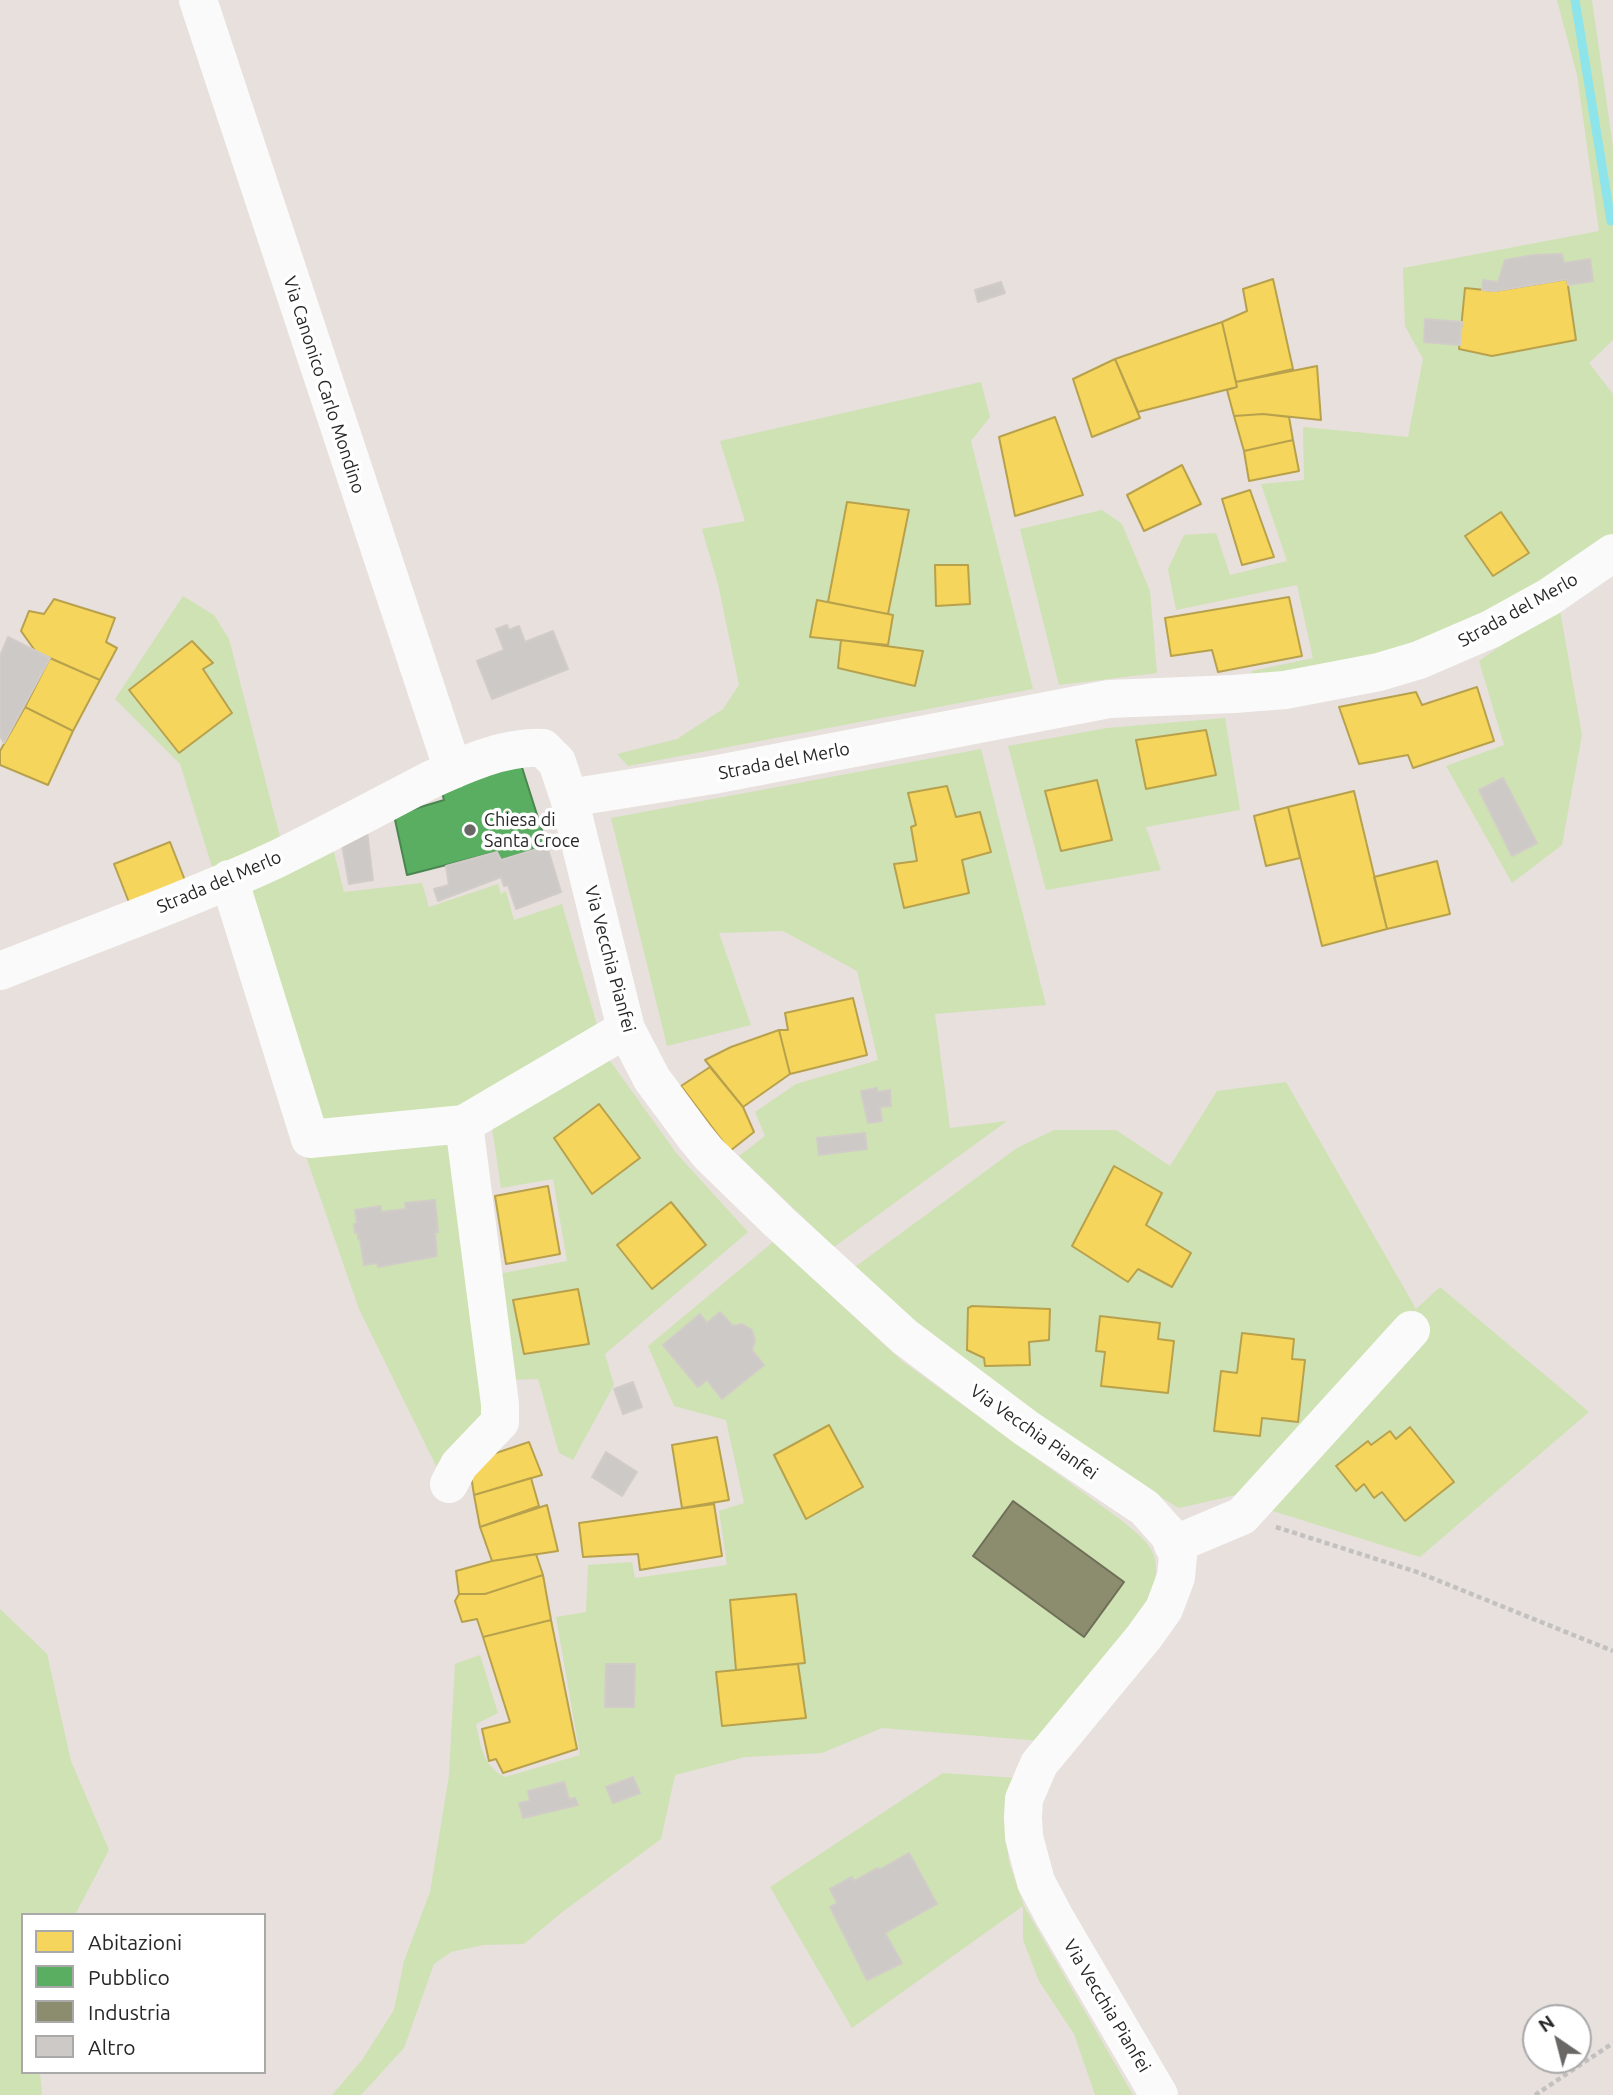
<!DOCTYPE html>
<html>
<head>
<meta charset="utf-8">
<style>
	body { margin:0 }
	#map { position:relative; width:1613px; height:2095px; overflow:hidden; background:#e7e0dc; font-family:Ubuntu,sans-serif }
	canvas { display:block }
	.legend { position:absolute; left:21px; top:1913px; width:245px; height:161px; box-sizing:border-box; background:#fff; border:2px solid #a9a9a9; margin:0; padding:9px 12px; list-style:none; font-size:21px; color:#272727 }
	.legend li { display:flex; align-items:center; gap:14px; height:35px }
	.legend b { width:35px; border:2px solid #a9a9a9 }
	.north { position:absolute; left:1522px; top:2004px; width:70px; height:70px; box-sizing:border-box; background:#fff; border:2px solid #a9a9a9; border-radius:50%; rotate:325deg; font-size:19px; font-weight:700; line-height:28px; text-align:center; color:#272727 }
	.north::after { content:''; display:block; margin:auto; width:24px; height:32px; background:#6a6866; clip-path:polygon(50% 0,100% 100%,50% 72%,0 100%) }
</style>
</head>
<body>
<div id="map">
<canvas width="1613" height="2095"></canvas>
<ul class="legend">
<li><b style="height:19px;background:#f6d55c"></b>Abitazioni</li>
<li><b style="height:19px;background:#5aae61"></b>Pubblico</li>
<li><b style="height:19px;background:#8c8c6e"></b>Industria</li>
<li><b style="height:19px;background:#cdc9c6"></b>Altro</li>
</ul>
<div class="north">N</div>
</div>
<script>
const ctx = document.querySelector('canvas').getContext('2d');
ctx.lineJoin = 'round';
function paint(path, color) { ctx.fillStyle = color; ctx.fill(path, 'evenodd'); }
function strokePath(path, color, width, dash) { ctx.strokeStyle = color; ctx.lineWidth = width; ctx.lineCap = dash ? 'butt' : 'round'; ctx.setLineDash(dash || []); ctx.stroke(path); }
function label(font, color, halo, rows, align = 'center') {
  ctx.font = font + ' Ubuntu,sans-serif'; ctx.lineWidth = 7; ctx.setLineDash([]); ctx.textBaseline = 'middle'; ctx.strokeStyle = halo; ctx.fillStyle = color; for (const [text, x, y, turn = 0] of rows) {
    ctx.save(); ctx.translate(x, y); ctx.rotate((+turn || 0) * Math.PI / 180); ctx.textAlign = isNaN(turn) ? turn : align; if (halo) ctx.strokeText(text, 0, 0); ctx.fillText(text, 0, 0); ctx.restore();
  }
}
const green = new Path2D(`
	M1557,0H1592L1613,147V340L1589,363L1613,394V539L1520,602L1411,648L1249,681L1252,671L1313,658L1297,585L1176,610L1168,569L1184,535L1216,533L1230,575L1287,561L1261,484L1304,480L1303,427L1408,437L1423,359L1405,326L1403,268L1599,231L1577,75Z
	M981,382L990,417L971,441L1033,689L628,766L617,754L677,739L723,709L739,685L718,584L702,529L745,521L720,441Z
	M1102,510L1122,524L1150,591L1157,673L1059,685L1020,529Z
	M183,596L214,615L229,639L281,841L213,870L180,764L115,699Z
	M1559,605L1582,735L1562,845L1512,883L1446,766L1504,745L1479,661Z
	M1225,718L1240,810L1146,827L1161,870L1046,890L1008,746L1107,728Z
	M981,749L1046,1005L935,1014L950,1128L1007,1121L834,1247L739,1156L765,1136L755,1112L796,1084L878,1060L857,971L783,931L719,933L751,1025L667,1046L611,818Z
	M333,848L344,892L422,883L429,907L498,884L501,894L506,891L514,920L562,904L599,1032L459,1114L317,1131L242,893Z
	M603,1051L677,1154L748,1232L605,1354L614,1385L573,1460L559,1453L538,1379L507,1380L493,1275L567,1261L553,1179L501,1188L491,1121Z
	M1286,1082L1416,1309L1440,1287L1589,1412L1420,1557L1260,1507L1423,1329L1416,1310L1249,1492L1179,1508L1127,1477L916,1327L855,1267L1017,1148L1054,1130H1116L1170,1166L1217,1091Z
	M455,1134L489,1407L481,1420L436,1466L359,1309L303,1148Z
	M773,1242L902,1361L1121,1520C1152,1545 1163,1554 1152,1595L1041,1741L882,1728L822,1753L745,1757L675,1775L661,1839L561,1913L524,1944L483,1945L451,1952L434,1964L404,2048L361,2095H332L362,2060L394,2010L404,1961L430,1892L449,1775L455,1664L480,1655L498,1713L476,1724C481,1747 483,1766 505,1777L580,1755L556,1617L586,1612L588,1565L632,1562L635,1578L727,1565L719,1511L744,1503L726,1420L674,1406L648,1346Z
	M0,1609L47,1654L71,1761L109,1850L75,1915H23V2072H40L42,2095H0Z
	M943,1773L1017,1778L1005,1831L1009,1862L1024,1906L1133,2095H1095L1074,2034L1039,1981L1023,1940V1906L852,2028L770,1887Z`);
const homes = new Path2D(`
	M1273,279L1293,369L1236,382L1222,322L1247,311L1243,289Z
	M1567,279L1576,340L1492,356L1459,349L1465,288L1495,291Z
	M1222,322L1237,387L1138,412L1115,359Z
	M1115,359L1140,418L1092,437L1073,379Z
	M1317,366L1321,420L1263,414L1234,416L1227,390L1237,387L1236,382Z
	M1263,414L1289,417L1293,440L1244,451L1234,416Z
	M1055,417L1083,495L1015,516L999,437Z
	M1293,440L1299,471L1249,481L1244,451Z
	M1182,465L1201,504L1144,531L1127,495Z
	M1250,490L1274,557L1242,565L1222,499Z
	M847,502L909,510L888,614L828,602Z
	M1501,512L1529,553L1493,576L1465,536Z
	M935,565H968L970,604L936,606Z
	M1289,597L1302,656L1218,672L1212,650L1171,656L1165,618Z
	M54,599L115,618L106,642L117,648L100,680L36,652L21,631L29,611L44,614Z
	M817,600L893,615L888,645L810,637Z
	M841,640L923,651L915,686L838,668Z
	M192,641L213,663L203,669L232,713L179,753L129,690Z
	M50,658L100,680L73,731L25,707Z
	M1477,687L1494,741L1413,768L1408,755L1359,764L1339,707L1416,692L1422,705Z
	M25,707L73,731L48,785L0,765V751Z
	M1206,730L1216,775L1146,789L1136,740Z
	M1097,780L1112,840L1061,851L1045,791Z
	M947,786L956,817L980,812L991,852L962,860L969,893L904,908L894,864L917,861L911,827L916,825L908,793Z
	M1354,791L1387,929L1322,946L1288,807Z
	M1288,807L1300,858L1266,866L1254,816Z
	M170,842L186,883L130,905L114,864Z
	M1437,861L1450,914L1387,929L1374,877Z
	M853,998L867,1055L790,1074L779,1030H788L785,1013Z
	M779,1030L790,1074L743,1107L705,1060L731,1047Z
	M710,1067L743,1107L754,1132L730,1151L681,1086Z
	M599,1104L640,1158L592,1194L554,1138Z
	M1114,1166L1162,1193L1146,1225L1191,1253L1172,1287L1138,1269L1128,1282L1072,1246Z
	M548,1186L560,1254L506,1264L495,1196Z
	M671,1202L706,1245L652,1289L617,1245Z
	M578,1289L589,1344L524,1354L513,1300Z
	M972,1306L1050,1309L1049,1340L1029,1342L1030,1365L985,1366L984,1358L967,1350L968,1308Z
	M1100,1316L1160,1323L1158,1339L1174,1341L1168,1393L1101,1386L1105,1352L1096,1351Z
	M1242,1333L1294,1339L1292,1359L1305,1360L1298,1422L1262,1418L1260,1436L1214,1431L1221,1371L1237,1373Z
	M829,1425L863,1487L806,1519L774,1455Z
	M1410,1427L1454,1482L1405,1521L1382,1492L1374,1498L1364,1484L1356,1491L1336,1466L1368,1441L1371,1445L1390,1431L1396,1439Z
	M717,1437L729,1500L682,1508L672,1445Z
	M529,1442L542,1475L474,1495L469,1462Z
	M531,1478L539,1506L480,1527L474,1495Z
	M714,1504L722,1556L640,1570L638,1554L583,1557L579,1523Z
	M547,1505L558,1551L492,1561L480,1527Z
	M536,1554L543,1575L485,1594H459L456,1571L492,1561Z
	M543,1575L551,1620L483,1637L477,1619L462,1622L455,1601L459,1594H485Z
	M796,1594L805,1663L736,1670L730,1600Z
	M551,1620L577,1749L503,1773L496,1759L489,1761L482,1729L510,1722L483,1637Z
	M798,1664L806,1718L722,1726L716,1672Z`);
const public = new Path2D(`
	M519,758L547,846L501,860L497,852L407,875L394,815L444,800L440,784Z`);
const industry = new Path2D(`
	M1013,1501L1124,1582L1084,1637L973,1556Z`);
const stream = new Path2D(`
	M1575,0L1611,221`);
const building = new Path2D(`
	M1562,254L1564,263L1590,259L1593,281L1568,285L1567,279L1495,291L1482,290L1483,280L1498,282L1505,260L1534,255Z
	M1001,282L1005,293L978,302L975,290Z
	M1425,319L1462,322L1460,345L1424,342Z
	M507,625L509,630L519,626L525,642L553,631L568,669L492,699L477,661L504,650L496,629Z
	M8,637L50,658L4,743L0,736V656Z
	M1503,778L1537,843L1512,856L1479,790Z
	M367,831L373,880L349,884L342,844Z
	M547,846L561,892L516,909L508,885L504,886L501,877L438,901L434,889L449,885L446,866L497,852L501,860Z
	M877,1088V1092L890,1090L891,1106L880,1107L882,1121L868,1123L861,1091Z
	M865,1133L867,1149L819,1155L817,1138Z
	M435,1200L438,1232H435L437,1256L378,1267L377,1263L364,1265L360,1239H358V1233H355L354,1224H357L355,1210L381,1206V1212L406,1209L405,1203Z
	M720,1312L733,1326L742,1324L752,1330L755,1341L752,1350L764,1365L722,1399L707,1380L698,1387L663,1345L700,1314L707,1323Z
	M633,1382L642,1407L623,1414L614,1389Z
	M606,1452L637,1472L622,1496L592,1477Z
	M606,1664H635L634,1707H605Z
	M633,1777L640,1793L613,1803L606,1787Z
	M564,1782L569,1799L575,1798L578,1805L523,1818L519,1803L530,1801L528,1791Z
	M909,1853L937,1904L885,1933L902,1963L867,1980L830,1907L837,1903L830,1889L852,1877L854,1881L878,1868L879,1870Z`);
const path = new Path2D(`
	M1276,1527L1417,1572L1613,1651
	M1535,2095L1613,2043`);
const minor = new Path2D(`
	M198,0L453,770
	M569,798L626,1029L652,1079L695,1137L709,1154L779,1222L905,1337L1026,1428L1145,1508L1169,1535L1178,1555L1176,1577L1164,1609L1144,1637L1039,1764L1024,1799L1023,1817L1024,1837L1036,1882L1054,1916L1159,2095
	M229,879L310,1139L464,1124
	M0,971C93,934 186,901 277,859C328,834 378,807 428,781C463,765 504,746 543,748L557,762L569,798L713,775L1109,699L1234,694L1285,690L1379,672L1419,660L1491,629L1549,597L1613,553
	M449,1484L459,1465L500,1422V1404L464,1124L626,1029
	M1173,1545L1242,1516L1411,1330`);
const markers = [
	[470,830,7,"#6a6866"]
];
const streetNames = [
	["Via Canonico Carlo Mondino",324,385,72],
	["Strada del Merlo",1518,610,-29],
	["Strada del Merlo",784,761,-11],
	["Strada del Merlo",219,882,-23],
	["Via Vecchia Pianfei",610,959,75],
	["Via Vecchia Pianfei",1034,1432,35],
	["Via Vecchia Pianfei",1107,2006,59]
];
const poiNames = [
	["Chiesa di",484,820],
	["Santa Croce",484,841]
];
paint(green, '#cfe2b3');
paint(homes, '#f6d55c');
strokePath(homes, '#b8a14c', 2);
paint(public, '#5aae61');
strokePath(public, '#4b8650', 2);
paint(industry, '#8c8c6e');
strokePath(industry, '#6e6e59', 2);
strokePath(stream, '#8de4eb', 9);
paint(building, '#cdc9c6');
strokePath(building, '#d2ccc8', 2);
strokePath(path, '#c2c1c0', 4.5, [5, 3.5]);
strokePath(minor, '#fbfafa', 38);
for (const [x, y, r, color] of markers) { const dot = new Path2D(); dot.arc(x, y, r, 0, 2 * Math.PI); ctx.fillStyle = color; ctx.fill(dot); strokePath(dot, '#fff', 2.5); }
label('18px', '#272727', '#fff', streetNames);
label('18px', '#272727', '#fff', poiNames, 'left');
</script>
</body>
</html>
